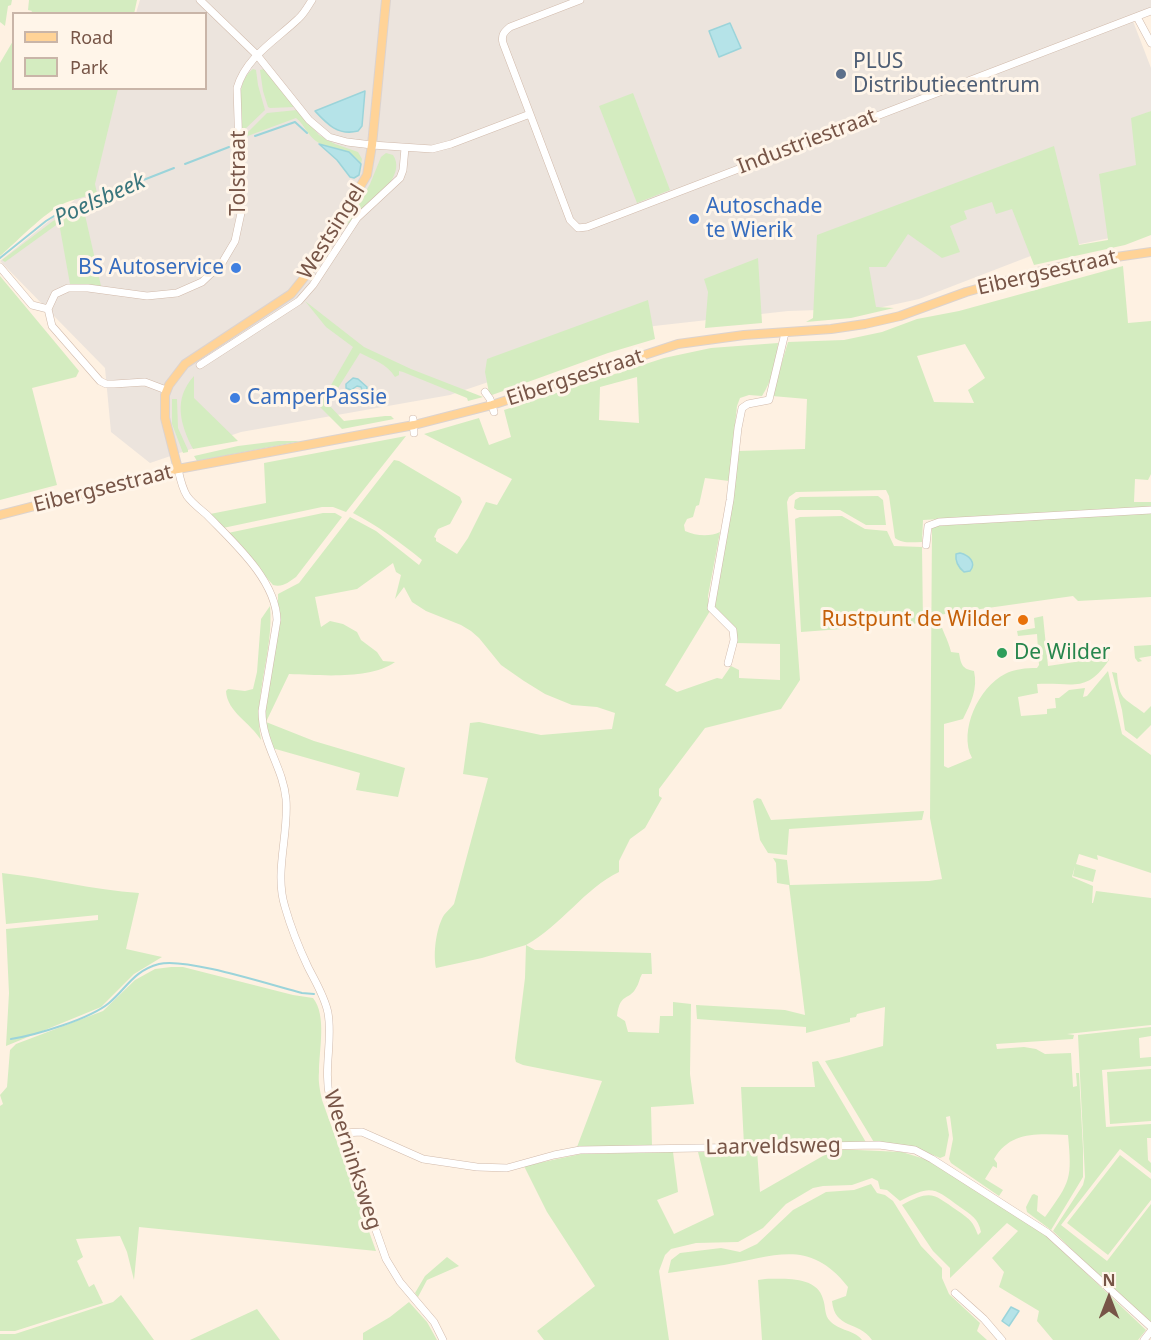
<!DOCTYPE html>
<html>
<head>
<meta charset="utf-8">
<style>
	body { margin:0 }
	#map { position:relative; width:1151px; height:1340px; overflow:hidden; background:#fef1e2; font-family:"Noto Sans",sans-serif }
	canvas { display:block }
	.legend { position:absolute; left:12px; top:12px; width:195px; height:78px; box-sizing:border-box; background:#fff5e9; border:2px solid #c9b5a8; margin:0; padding:8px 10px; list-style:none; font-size:18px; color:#775547 }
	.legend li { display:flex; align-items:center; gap:12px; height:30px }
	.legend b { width:30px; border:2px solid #c9b5a8 }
	.north { position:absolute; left:1079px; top:1268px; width:60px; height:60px; -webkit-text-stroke:4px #fff5e9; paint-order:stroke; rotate:0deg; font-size:16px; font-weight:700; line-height:24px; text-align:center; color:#775547 }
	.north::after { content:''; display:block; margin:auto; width:21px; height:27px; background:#775547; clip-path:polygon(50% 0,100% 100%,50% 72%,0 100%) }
</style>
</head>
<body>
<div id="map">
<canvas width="1151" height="1340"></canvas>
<ul class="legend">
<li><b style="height:8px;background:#ffd397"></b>Road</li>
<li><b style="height:16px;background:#d4ecc0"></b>Park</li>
</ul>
<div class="north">N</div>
</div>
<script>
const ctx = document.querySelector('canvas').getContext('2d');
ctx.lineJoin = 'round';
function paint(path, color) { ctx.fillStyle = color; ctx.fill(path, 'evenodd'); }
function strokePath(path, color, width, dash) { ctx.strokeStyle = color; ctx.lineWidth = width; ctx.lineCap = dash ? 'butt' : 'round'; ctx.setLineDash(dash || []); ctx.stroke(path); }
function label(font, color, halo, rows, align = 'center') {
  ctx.font = font + ' "Noto Sans",sans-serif'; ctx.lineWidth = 6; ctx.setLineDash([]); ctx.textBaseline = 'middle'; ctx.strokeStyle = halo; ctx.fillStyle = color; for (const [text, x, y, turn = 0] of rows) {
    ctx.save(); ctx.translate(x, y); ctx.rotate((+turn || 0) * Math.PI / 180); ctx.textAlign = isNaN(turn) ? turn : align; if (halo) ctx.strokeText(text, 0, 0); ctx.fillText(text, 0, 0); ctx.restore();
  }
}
const industrial = new Path2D(`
	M140,0H1151V9L1131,16L1151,68V111L1139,117L1149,230L1041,252L919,299L878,308L788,311L654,326L450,395L241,432L150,463L111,432L105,368L0,261L88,189L116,89L206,88V14L136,13Z`);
const green = new Path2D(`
	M0,0H12L11,5L8,6L5,26L0,22Z
	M29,0H137L134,14L31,13L32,11L28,10Z
	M13,41L14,88L118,89L95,184L97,193C88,196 79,198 70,201C49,207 18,241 0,256V63Z
	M253,69L256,70L258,85L265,110L242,132C242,112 234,83 253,69Z
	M264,69L295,107L270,108L268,107L263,91L260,70Z
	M633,93L670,190L637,203L599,106Z
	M297,110L319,135L335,144L358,152L362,159L361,164C350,147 334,153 319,143C308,137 305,125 296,118L245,137V135L267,113Z
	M1151,111V235L1125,245L1034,265L1012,209L996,214L992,202L964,211L967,219L950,226L960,252L942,258L908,234L886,267H869L876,307L894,308L851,318L806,322L813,318L817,235L1054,146L1079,245L1108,240L1099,174L1136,165L1131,118Z
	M386,153L393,155C399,164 396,173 391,181L346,226L370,184L381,157Z
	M83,206L101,286L70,284L59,223L5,262L2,260L53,221Z
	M758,258L762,323L705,328L708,292L704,279Z
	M1123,266L1128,323L1151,321V474L1148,480L1135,479L1134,502H1151V507L923,520L922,542C913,542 903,544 895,538L889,496L886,490L796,492L789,497L787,502L800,680L781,709L705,728L659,789V796L662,798L645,828L630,839L619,861V872C585,888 561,926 526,945L535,950L651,953L652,974H642C639,979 639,984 636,988C629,1001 620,992 617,1016L625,1021L628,1032L659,1033L660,1016H673V1002L691,1004L690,1074L694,1104L651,1107L652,1146L577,1147L602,1081L523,1065L516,1062L515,1058L525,978L526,945L482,958L436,968C433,954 436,928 444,915C447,911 451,908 454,904L488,778L463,774L470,723L479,722L541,735L612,729L615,713L597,707L572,705L545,694L524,681L501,665L479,638L471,631L461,625L426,611L412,602L404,587L395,599L401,575L396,572L393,563L357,589L315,597L321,627L330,621L343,624L357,632L361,640L377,652L383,661L395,662C370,680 320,675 289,674L266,722L314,741L405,768L398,797L356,790L360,773L272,748L265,720L266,706L278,607V594L299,583L350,517L376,531L419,565L422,560C400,542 378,526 353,513L394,460L399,461L460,497L462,502L450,524L438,529L434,537L436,538V541L457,554L468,538L486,502L497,505L512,479L424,434L479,418L489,445L511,437L504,410L664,358L711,348L778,343C777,360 772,381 762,396L749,395L740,398L737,406L729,481L705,478L699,505L696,506L693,517L687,519L684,525L685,531C696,536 710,537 720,532L708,596V608L710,611L665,685L677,692L717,678L722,679L731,666L739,670V678L780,680V644L736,643V640L714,608L738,451L805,449L807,399L772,396L788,342L844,340L882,332L917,319L959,311ZM965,344L985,378L968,390L974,403L934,402L917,356ZM637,377L639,423L599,420L600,387Z
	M0,276L79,371L76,377L32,388L57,485L0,500Z
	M648,300L655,339L608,353L492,395L489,393L485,372L487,359Z
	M305,301L364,347L411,369L483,397L468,401L467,398L403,372L399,371V375L395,377C387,364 374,360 360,353L328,404L344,421L385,416H391L394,419L342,429L319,406L353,347L326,327Z
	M194,376V398L238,441L193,449C180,424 173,399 194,376Z
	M172,399H177L178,428L188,450V452L183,453L172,424Z
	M406,436L346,512L333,507H322L223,528L210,514L266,503L264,463Z
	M278,441H301L197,461L194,456L238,446Z
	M878,496L883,500L886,525H866L840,510H797L794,508L795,500L800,497Z
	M323,513H335L342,517L296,577C289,582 282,588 273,585L228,533Z
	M1151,513V597L1078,601L1073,596L938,615C941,629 948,639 951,652L959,653C961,664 962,669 974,671C978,689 971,703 963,719L944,724V766L948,768L972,758C958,731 979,687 1005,674C1014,669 1026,668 1037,668L1039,665L1037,634L1018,636L1017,631L1035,628L1034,618L1043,616L1048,666L1108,657L1109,660C1086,694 1073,682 1037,684L1038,693L1018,697L1021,716L1047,714V709L1056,708L1055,698H1059L1069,690L1085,688L1083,697L1087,696L1108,671L1122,734L1151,755V873L1097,855L1098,860L1079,854L1076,864L1096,870L1093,882L1073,876L1075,866L1072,877L1093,886L1092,903H1093L1096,891L1151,898V1025L1067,1034L1074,1035L1073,1039L996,1044L997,1049L1024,1047L1036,1049L1045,1054L1071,1053L1073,1087L1077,1086L1076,1073H1079L1083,1149V1177L1051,1230L1027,1212L1026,1207L1032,1195L1034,1194L1038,1196L1037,1211L1045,1217C1071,1181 1072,1179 1068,1135C1039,1134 1011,1130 994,1159L997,1163V1168L993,1166L985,1179L1003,1190L999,1196L951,1163L949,1159L953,1139L950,1116L946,1117L949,1135L945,1156L940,1158L919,1149L875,1144L825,1061C844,1057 863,1051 883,1046L885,1007L857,1014L856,1017L850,1018V1022L806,1033V1027L697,1019L696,1005L785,1010L805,1015L789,885L777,883L776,863L773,858L787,860L790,885L929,881L942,879L930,818L932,527L934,526Z
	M842,516L865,529L887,531L894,546L922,547L923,623L801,632L795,519L800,517Z
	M270,606C274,652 253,693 261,740C251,723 227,712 226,691L228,689L245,691L253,689L257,672L261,619Z
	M1151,645V656L1139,658L1142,661L1138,662L1135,658L1134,646Z
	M1112,672L1117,673C1119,700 1123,697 1144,713L1151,706V725L1137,739L1125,730L1122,710Z
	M757,798L761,799L771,820L924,811L922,820L789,829L787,855L768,853L760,840L753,801Z
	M2,873C48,878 93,890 139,893L126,949L162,957L134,974L101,1007L6,1046L9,993L6,929L98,920V915L6,924Z
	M171,967H183L293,995L313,998C327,1015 319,1050 319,1072C318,1081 320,1091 322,1100L376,1251L139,1227L134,1280L127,1252L120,1236L76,1239L83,1257L77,1261L89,1287L94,1284L103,1303L15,1331H0V1106L3,1104L0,1095L7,1087L10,1050L16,1044L103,1011L135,980L155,969Z
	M1151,1027V1036L1139,1038L1140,1058L1151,1057V1066L1102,1070L1106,1127L1151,1124V1138H1147L1148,1160L1151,1163V1173L1120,1149L1061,1225L1107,1261L1151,1204V1322L1143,1319L1053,1231L1083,1185L1085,1177L1078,1035Z
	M818,1061L867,1144L744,1145L741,1087H815L812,1062Z
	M1151,1069V1121L1110,1124L1107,1072Z
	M835,1149L902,1152L928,1160L949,1172L1041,1230L1146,1330L1138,1340H1053L1037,1321L1039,1311L999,1287L1004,1272L992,1258L1018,1231L1007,1223L950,1278V1268L933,1251L902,1205C932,1189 933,1194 958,1211C971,1220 973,1222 978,1235L981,1232C978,1218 971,1215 960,1207C934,1188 932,1184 900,1201L887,1190L880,1189L878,1181L872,1178L852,1185L823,1186L813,1188L786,1204L763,1228L738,1242L696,1243L671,1249L665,1255L659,1271L669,1340H544L537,1331L595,1286L547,1212L524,1166L581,1154L673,1152L678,1192L657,1200L674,1234L714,1215L698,1152L757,1150L760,1192Z
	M1120,1155L1151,1179V1200L1108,1255L1067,1223Z
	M871,1184L877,1193L885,1195L893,1201L921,1246L942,1268V1278L949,1294L980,1323L977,1331L987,1340H872C858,1320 835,1330 832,1301L846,1296L848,1287C810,1238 775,1256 724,1265C705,1268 687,1270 668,1273L671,1260L680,1253L721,1248L740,1252L757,1244L793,1210L817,1197L826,1192L854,1190Z
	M447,1257L459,1266L427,1280L418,1297L415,1293L425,1276Z
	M765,1279C784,1279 817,1276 823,1299C826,1307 824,1315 830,1321C839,1331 855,1330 862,1340H762L758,1280Z
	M121,1295L154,1340H0V1334H15L113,1302Z
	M409,1302L427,1322L437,1340H363V1333L390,1317Z
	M257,1309L280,1340H190Z`);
const water = new Path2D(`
	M730,23L741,48L719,57L709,31Z
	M365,91L362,126L358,131C338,136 327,124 315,111Z
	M319,144L349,152L361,164L359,175L354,178L350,177L337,160Z
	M353,378L358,379L367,387L366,398L361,406L354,400L362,390L361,387L357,386L351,390L346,388V384Z
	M960,553C969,555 977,563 970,571L964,572C958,567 955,562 956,554Z
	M1011,1307L1019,1311L1009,1326L1002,1321Z`);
const stream = new Path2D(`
	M255,136L295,122L307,133
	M185,164L229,147
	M0,258L46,221L59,213L174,168
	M11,1039C36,1035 90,1019 109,1003C127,988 133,971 159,964C185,957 271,985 302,993L314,994`);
const minor = new Path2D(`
	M200,0L257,55L309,120L329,137L347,142L372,145L432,149L451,144L530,114L503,43C501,35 504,32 510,27L580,0
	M1137,17L1151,43
	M530,114L570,220L578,228L587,227L1151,11
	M0,267L32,305L48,309
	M200,365L299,301L313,285L357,218L400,178L403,170L405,148
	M166,390L145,382L114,384H106L100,381L52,326L48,309L55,294L68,288H88L147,296L177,293L202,282L222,263L235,241L241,213L237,88C246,57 276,40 298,19C304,14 308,6 312,0
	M485,392L490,399L494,412
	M413,419L414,433
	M178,469C180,478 182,488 187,496C192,503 200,509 207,515C234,543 276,580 277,620L262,711C262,744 283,767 286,799C289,835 274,872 285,907C291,928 299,948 308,967C315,981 325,997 328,1013C333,1041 323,1069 330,1099L386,1259L400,1282L434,1322L443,1340
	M926,545L928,526L939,522L1151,510
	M728,663L734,640L733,630L711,608L730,500L738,428L742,408L748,404L769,400L785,333
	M342,1133L362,1132L423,1159L477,1167L507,1168L554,1155L580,1150L879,1145L915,1150L932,1159L1048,1233L1151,1327
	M955,1293L984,1319L1002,1340
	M1144,1340L1151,1331`);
const major = new Path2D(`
	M178,469L165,418V395L169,385L185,364L291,294L311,269L367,175L372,145L386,0
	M0,515L178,469L414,425L492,405L678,344L744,335L831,329L865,324L900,316L966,292L1038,272L1082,262L1151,252`);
const markers = [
	[841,74,6,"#5c6f8a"],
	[694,219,6,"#3f7fe0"],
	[236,268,6,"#3f7fe0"],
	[235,398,6,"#3f7fe0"],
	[1023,620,6,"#e8710a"],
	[1002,653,6,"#2e9e5b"]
];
const serviceNames = [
	["PLUS",853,62],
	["Distributiecentrum",853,86]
];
const streetNames = [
	["Industriestraat",807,142,-21],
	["Tolstraat",239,173,-90],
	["Westsingel",332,232,-58],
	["Eibergsestraat",1047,273,-13],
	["Eibergsestraat",575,378,-18],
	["Eibergsestraat",103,489,-14],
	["Laarveldsweg",773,1147,-1],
	["Weerninksweg",352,1160,72]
];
const shopNames = [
	["Autoschade",706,207],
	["te Wierik",706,231],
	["BS Autoservice",224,268,"right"],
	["CamperPassie",247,398]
];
const foodNames = [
	["Rustpunt de Wilder",1011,620]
];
const leisureNames = [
	["De Wilder",1014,653]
];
const waterNames = [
	["Poelsbeek",100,200,-24]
];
paint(industrial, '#ece4dd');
paint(green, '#d4ecc0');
paint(water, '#b5e3e8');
strokePath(water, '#9bd4da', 1.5);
strokePath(stream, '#9bd4da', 2);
strokePath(minor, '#d1baab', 8);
strokePath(major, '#dcd3cf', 10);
strokePath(minor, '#fff', 7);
strokePath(major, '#ffd397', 8);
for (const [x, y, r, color] of markers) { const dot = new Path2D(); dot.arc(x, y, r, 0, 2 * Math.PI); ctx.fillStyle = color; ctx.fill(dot); strokePath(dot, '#fff5e9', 2); }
label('21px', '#4e5e75', '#fff5e9', serviceNames, 'left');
label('21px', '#775547', '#fff5e9', streetNames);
label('21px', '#366cbe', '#fff5e9', shopNames, 'left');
label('21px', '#c56008', '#fff5e9', foodNames, 'right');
label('21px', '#27864d', '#fff5e9', leisureNames, 'left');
label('italic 22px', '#3a767d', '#fff5e9', waterNames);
</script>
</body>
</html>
